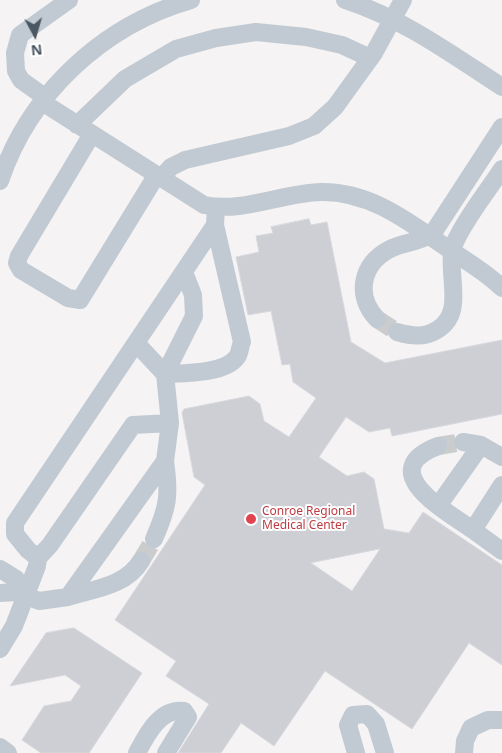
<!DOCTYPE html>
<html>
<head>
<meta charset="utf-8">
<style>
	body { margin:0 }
	#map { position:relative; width:502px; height:753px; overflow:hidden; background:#f5f3f3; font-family:"Noto Sans",sans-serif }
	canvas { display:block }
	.north { position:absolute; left:10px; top:10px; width:50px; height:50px; -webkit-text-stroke:4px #fff; paint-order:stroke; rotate:174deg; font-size:14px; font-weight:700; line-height:20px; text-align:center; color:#4a5661 }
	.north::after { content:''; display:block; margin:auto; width:18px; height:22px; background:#4a5661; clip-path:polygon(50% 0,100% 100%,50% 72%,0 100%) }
</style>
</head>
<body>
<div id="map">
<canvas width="502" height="753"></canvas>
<div class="north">N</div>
</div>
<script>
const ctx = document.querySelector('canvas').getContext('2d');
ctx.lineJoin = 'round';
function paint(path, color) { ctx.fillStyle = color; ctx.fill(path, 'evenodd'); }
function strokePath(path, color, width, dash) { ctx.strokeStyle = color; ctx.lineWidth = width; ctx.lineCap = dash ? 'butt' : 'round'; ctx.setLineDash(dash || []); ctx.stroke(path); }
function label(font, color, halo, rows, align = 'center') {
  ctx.font = font + ' "Noto Sans",sans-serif'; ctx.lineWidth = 4; ctx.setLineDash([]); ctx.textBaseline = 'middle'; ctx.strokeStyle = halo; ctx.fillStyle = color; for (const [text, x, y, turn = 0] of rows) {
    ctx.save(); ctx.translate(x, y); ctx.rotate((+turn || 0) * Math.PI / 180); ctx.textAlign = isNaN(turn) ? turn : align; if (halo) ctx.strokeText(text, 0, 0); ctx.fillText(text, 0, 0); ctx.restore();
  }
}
const building = new Path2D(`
	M309,219L311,225L327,222L351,342L385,363L502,340V414L392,436L390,428L369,432L346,417L319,457L347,476L364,472L374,479L384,529L409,533L423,512L502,565V665L469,643L412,729L325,671L274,746L241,723L221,753H178L209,704L166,676L176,661L115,620L205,485L194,477L182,413L184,409L249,396L260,404L264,421L289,437L316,398L293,382L290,364L282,365L271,311L248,315L236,257L259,252L256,236L273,233L271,227ZM380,549L352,591L311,563Z
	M74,628L142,673L89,753H41L22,740L44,706L71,701L81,686L65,675L10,686L46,633Z`);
const minorTunnel = new Path2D(`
	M377,319L397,332
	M438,446L463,442
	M141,561L154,539`);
const minor = new Path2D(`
	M345,0C404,19 451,54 502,87
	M46,98L21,80L16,71L15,53L20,35L69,0
	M42,102L204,205C244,213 281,193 321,192C371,191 410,223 450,250C468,262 487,273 502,288
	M77,125L125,79L176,49L216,38L256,32L306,37L342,45L370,58
	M92,134L19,256L17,263L21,270L68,298L80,300L156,176
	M161,178L171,167L185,160L289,136L314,126L335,107L374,53L403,0
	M0,181C29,94 103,25 191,0
	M377,319C355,296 361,264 390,249C406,241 422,243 435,230L502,127
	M397,332C411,336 424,338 437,330C469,311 442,267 456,240C468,215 487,192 502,169
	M136,343L165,374L194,316L193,295L184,272
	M463,442L481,445L502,457
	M438,446C373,471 446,511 473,530
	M502,485L473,530L502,551
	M438,506L481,445
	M154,539C168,507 170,496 165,461
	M38,558L50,545L133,425L170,423
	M0,569L16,579L17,592
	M0,593L17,592L39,601L68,597L165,461L170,423L165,374C184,373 225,374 237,357C240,353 240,346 242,342L215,225
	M68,597C94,589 126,586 141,561
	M0,649L14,626L37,566L38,558L28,550L15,534V523L215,225L216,207
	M0,747L8,753
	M137,753C147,734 160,708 184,711L188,717L166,753
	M356,753L348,725L353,715L367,714L376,724L385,753
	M464,753L465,741L471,728L488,720H502`);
const markers = [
	[251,519,6,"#e0444e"]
];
const healthNames = [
	["Conroe Regional",262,512],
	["Medical Center",262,526]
];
paint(building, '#cdcfd5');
strokePath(building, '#d7d9de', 1);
strokePath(minorTunnel, '#caccce', 18, [18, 9]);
strokePath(minor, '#c1cad2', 18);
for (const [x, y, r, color] of markers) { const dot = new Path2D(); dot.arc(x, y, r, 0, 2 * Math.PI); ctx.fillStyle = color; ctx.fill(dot); strokePath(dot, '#fff', 2); }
label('12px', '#be3a42', '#fff', healthNames, 'left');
</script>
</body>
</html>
